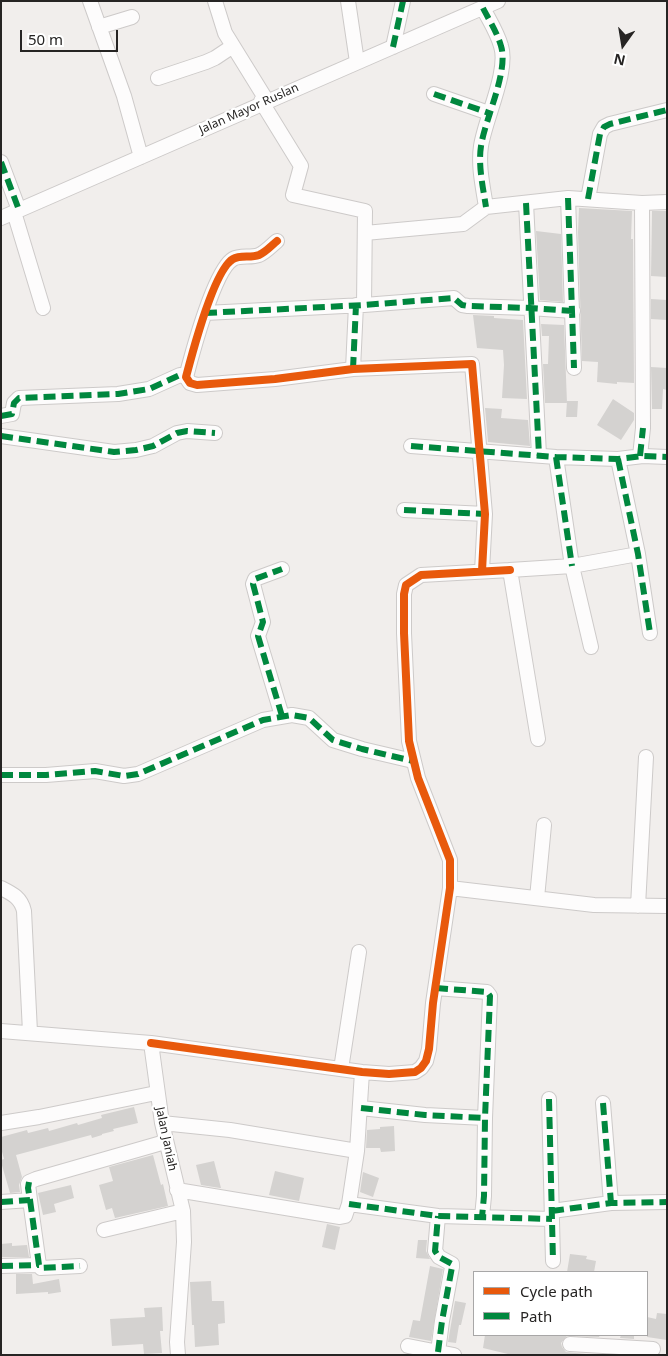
<!DOCTYPE html>
<html>
<head>
<meta charset="utf-8">
<style>
	body { margin:0 }
	#map { position:relative; width:668px; height:1356px; overflow:hidden; background:#f1eeec; font-family:"Noto Sans",sans-serif }
	canvas { display:block }
	.frame { position:absolute; inset:0; border:2px solid #262423; pointer-events:none }
	.legend { position:absolute; left:473px; top:1271px; width:175px; height:65px; box-sizing:border-box; background:#fff; border:1px solid #a8a7a7; margin:0; padding:6px 9px; list-style:none; font-size:15px; color:#262423 }
	.legend li { display:flex; align-items:center; gap:10px; height:25px }
	.legend b { width:25px; border:1px solid #a8a7a7 }
	.north { position:absolute; left:598px; top:20px; width:50px; height:50px; -webkit-text-stroke:4px #fff; paint-order:stroke; rotate:193deg; font-size:14px; font-weight:700; line-height:20px; text-align:center; color:#262423 }
	.north::after { content:''; display:block; margin:auto; width:18px; height:22px; background:#262423; clip-path:polygon(50% 0,100% 100%,50% 72%,0 100%) }
	.scale { position:absolute; left:20px; top:30px; width:98px; height:22px; box-sizing:border-box; border:2px solid #262423; border-top:0; padding-left:6px; font-size:15px; line-height:18px; white-space:nowrap; color:#262423; -webkit-text-stroke:4px #fff; paint-order:stroke }
</style>
</head>
<body>
<div id="map">
<canvas width="668" height="1356"></canvas>
<div class="frame"></div>
<ul class="legend">
<li><b style="height:6px;background:#e8590c"></b>Cycle path</li>
<li><b style="height:6px;background:#00873e"></b>Path</li>
</ul>
<div class="north">N</div>
<div class="scale">50 m</div>
</div>
<script>
const ctx = document.querySelector('canvas').getContext('2d');
ctx.lineJoin = 'round';
function paint(path, color) { ctx.fillStyle = color; ctx.fill(path, 'evenodd'); }
function strokePath(path, color, width, dash) { ctx.strokeStyle = color; ctx.lineWidth = width; ctx.lineCap = dash ? 'butt' : 'round'; ctx.setLineDash(dash || []); ctx.stroke(path); }
function label(font, color, halo, rows, align = 'center') {
  ctx.font = font + ' "Noto Sans",sans-serif'; ctx.lineWidth = 4.5; ctx.setLineDash([]); ctx.textBaseline = 'middle'; ctx.strokeStyle = halo; ctx.fillStyle = color; for (const [text, x, y, turn = 0] of rows) {
    ctx.save(); ctx.translate(x, y); ctx.rotate((+turn || 0) * Math.PI / 180); ctx.textAlign = isNaN(turn) ? turn : align; if (halo) ctx.strokeText(text, 0, 0); ctx.fillText(text, 0, 0); ctx.restore();
  }
}
const building = new Path2D(`
	M579,208L632,211L631,239H633L634,383L617,382V384L597,382L598,362L582,361L578,232Z
	M652,211H667V277L651,276Z
	M536,231L561,234L563,302L540,300Z
	M651,299L667,300V320L651,319Z
	M473,315L494,316V318L523,320L527,399L502,398L504,365L503,350L477,348Z
	M541,324L564,325L567,403H545L543,364H548L549,336H542Z
	M651,367L667,368V390L663,389L662,409H652Z
	M613,399L634,413V420L621,440L597,425Z
	M567,401H578L577,417H566Z
	M485,408L502,409L501,418L528,420L530,446L488,442Z
	M134,1107L138,1123L113,1129L114,1131L102,1134V1135L92,1138L91,1135L16,1155L22,1177L19,1185L20,1192L10,1193L1,1162V1160L4,1159L1,1148V1137L27,1130L28,1133L48,1128L49,1131L77,1123L78,1125L102,1118L101,1115Z
	M394,1126L395,1151L381,1152L380,1148H366L367,1130L380,1129V1127Z
	M153,1155L161,1185L163,1184L168,1206L115,1218L112,1208L106,1210L99,1185L113,1181L109,1167Z
	M214,1161L221,1188H220L201,1185L196,1165Z
	M275,1171L304,1178L299,1201L269,1195Z
	M363,1172L379,1178L373,1197L360,1192Z
	M71,1185L74,1198L54,1204L56,1212L43,1215L38,1193Z
	M327,1224L340,1227L335,1250L322,1247Z
	M418,1240H427L426,1251L430,1259L416,1258Z
	M12,1243V1246L27,1245L29,1257H1V1244Z
	M570,1254L587,1256L586,1259L596,1261L594,1272H567Z
	M430,1266L443,1269L431,1341L409,1337L413,1320L420,1321Z
	M16,1274H32L33,1284L59,1279L61,1292L48,1294V1292L16,1294Z
	M211,1281L212,1301H224L225,1323L218,1324L219,1345L195,1347L194,1325H192L190,1282Z
	M455,1301L466,1303L461,1325H459L456,1343L448,1342Z
	M162,1307L163,1331H160L162,1353L144,1354L143,1344L112,1346L110,1319L145,1317L144,1308Z
	M657,1313L667,1314V1340L647,1337V1317L656,1319Z
	M485,1335H600L599,1337L567,1336L561,1343L562,1347L566,1352L596,1355H512L483,1348Z
	M621,1335H634V1339L620,1338Z`);
const minor = new Path2D(`
	M90,1L124,96L141,157
	M215,1L225,33L267,101
	M348,1L357,62
	M483,8C489,20 497,32 501,46C509,71 485,119 481,146C478,166 483,187 486,207
	M99,27L132,17
	M393,47L403,1
	M158,78L206,62L215,58L233,46
	M434,94L489,113
	M261,101L301,166L293,195L365,211L364,305
	M1,162L19,210
	M568,198L574,368
	M588,199L600,134L604,127L610,124L667,110
	M526,203L539,455
	M14,212L43,308
	M1,218L498,1
	M365,233L463,224L486,207L568,198L642,203L667,202
	M277,241C272,245 266,252 259,255C251,258 240,255 233,259C214,270 192,354 186,377L190,383L197,385L275,379L353,369L472,364L485,514L482,571
	M205,313L364,305L454,298L462,305L468,306L530,308L573,311
	M353,369L356,305
	M1,416L12,414L14,403L19,398L118,394L149,389L180,375L186,377
	M1,436L114,452L136,450L153,446L177,433L187,431L215,433
	M411,446L556,457L618,459L643,456L667,457
	M640,456L643,428L642,203
	M556,457L572,566L591,647
	M618,459L638,554L650,633
	M404,510L485,514
	M282,716L258,636L263,622L253,584L255,579L282,569
	M538,739L510,570L572,566L638,554
	M1,775H46L95,771L124,776L138,774L263,720L292,715L309,718L333,740L362,749L413,761
	M1,888C13,894 21,898 24,911L30,1032
	M450,888L594,905L667,906
	M537,898L544,825
	M638,906L646,757
	M436,988L487,992L490,996L485,1118L484,1196L482,1217
	M1,1031L151,1043L162,1123L183,1211L184,1242L177,1342L178,1355
	M151,1043L362,1072L389,1074L415,1072L421,1068L426,1061L429,1049L433,1003L450,888V860L418,778L409,741L404,633V594L406,585L421,575L510,570
	M341,1069L359,952
	M549,1099L553,1261
	M603,1103L611,1203
	M361,1108L425,1115L485,1118
	M1,1123L39,1117L156,1093
	M162,1123L230,1130L357,1151
	M177,1190L340,1217L345,1216L349,1204L357,1151L362,1072
	M30,1200L39,1265L41,1268L80,1266
	M1,1202L30,1200L28,1184L29,1182L36,1179L165,1142
	M349,1204L438,1216L552,1219
	M552,1211L611,1203L667,1202
	M104,1230L183,1211
	M1,1266L39,1265
	M570,1344L653,1349
	M408,1346L454,1355
	M438,1352L442,1321L452,1267V1264L439,1257L435,1251L438,1216`);
const quiet = new Path2D(`
	M483,8C489,20 497,32 501,46C509,71 485,119 481,146C478,166 483,187 486,207
	M393,47L403,1
	M434,94L489,113
	M1,162L19,210
	M568,198L574,368
	M588,199L600,134L604,127L610,124L667,110
	M526,203L539,455
	M205,313L364,305L454,298L462,305L468,306L530,308L573,311
	M353,369L356,305
	M1,416L12,414L14,403L19,398L118,394L149,389L180,375L186,377
	M1,436L114,452L136,450L153,446L177,433L187,431L215,433
	M411,446L556,457L618,459L643,456L667,457
	M640,456L643,428
	M556,457L572,566
	M618,459L638,554L650,633
	M404,510L485,514
	M282,716L258,636L263,622L253,584L255,579L282,569
	M1,775H46L95,771L124,776L138,774L263,720L292,715L309,718L333,740L362,749L413,761
	M436,988L487,992L490,996L485,1118L484,1196L482,1217
	M549,1099L553,1261
	M603,1103L611,1203
	M361,1108L425,1115L485,1118
	M30,1200L39,1265L41,1268L80,1266
	M1,1202L30,1200L28,1188L29,1182
	M349,1204L438,1216L552,1219
	M552,1211L611,1203L667,1202
	M1,1266L39,1265
	M438,1352L442,1321L452,1267V1264L439,1257L435,1251L438,1216`);
const cycleway = new Path2D(`
	M277,241C272,245 266,252 259,255C251,258 240,255 233,259C214,270 192,354 186,377L190,383L197,385L275,379L353,369L472,364L485,514L482,571
	M151,1043L362,1072L389,1074L415,1072L421,1068L426,1061L429,1049L433,1003L450,888V860L418,778L409,741L404,633V594L406,585L421,575L510,570`);
const streetNames = [
	["Jalan Mayor Ruslan",249,109,-24],
	["Jalan Janiah",166,1139,78]
];
paint(building, '#d4d2d0');
strokePath(minor, '#cdcac9', 16);
strokePath(minor, '#fdfcfc', 14);
strokePath(quiet, '#00873e', 6, [12, 6]);
strokePath(cycleway, '#e8590c', 8);
label('12px', '#262423', '#fff', streetNames);
</script>
</body>
</html>
